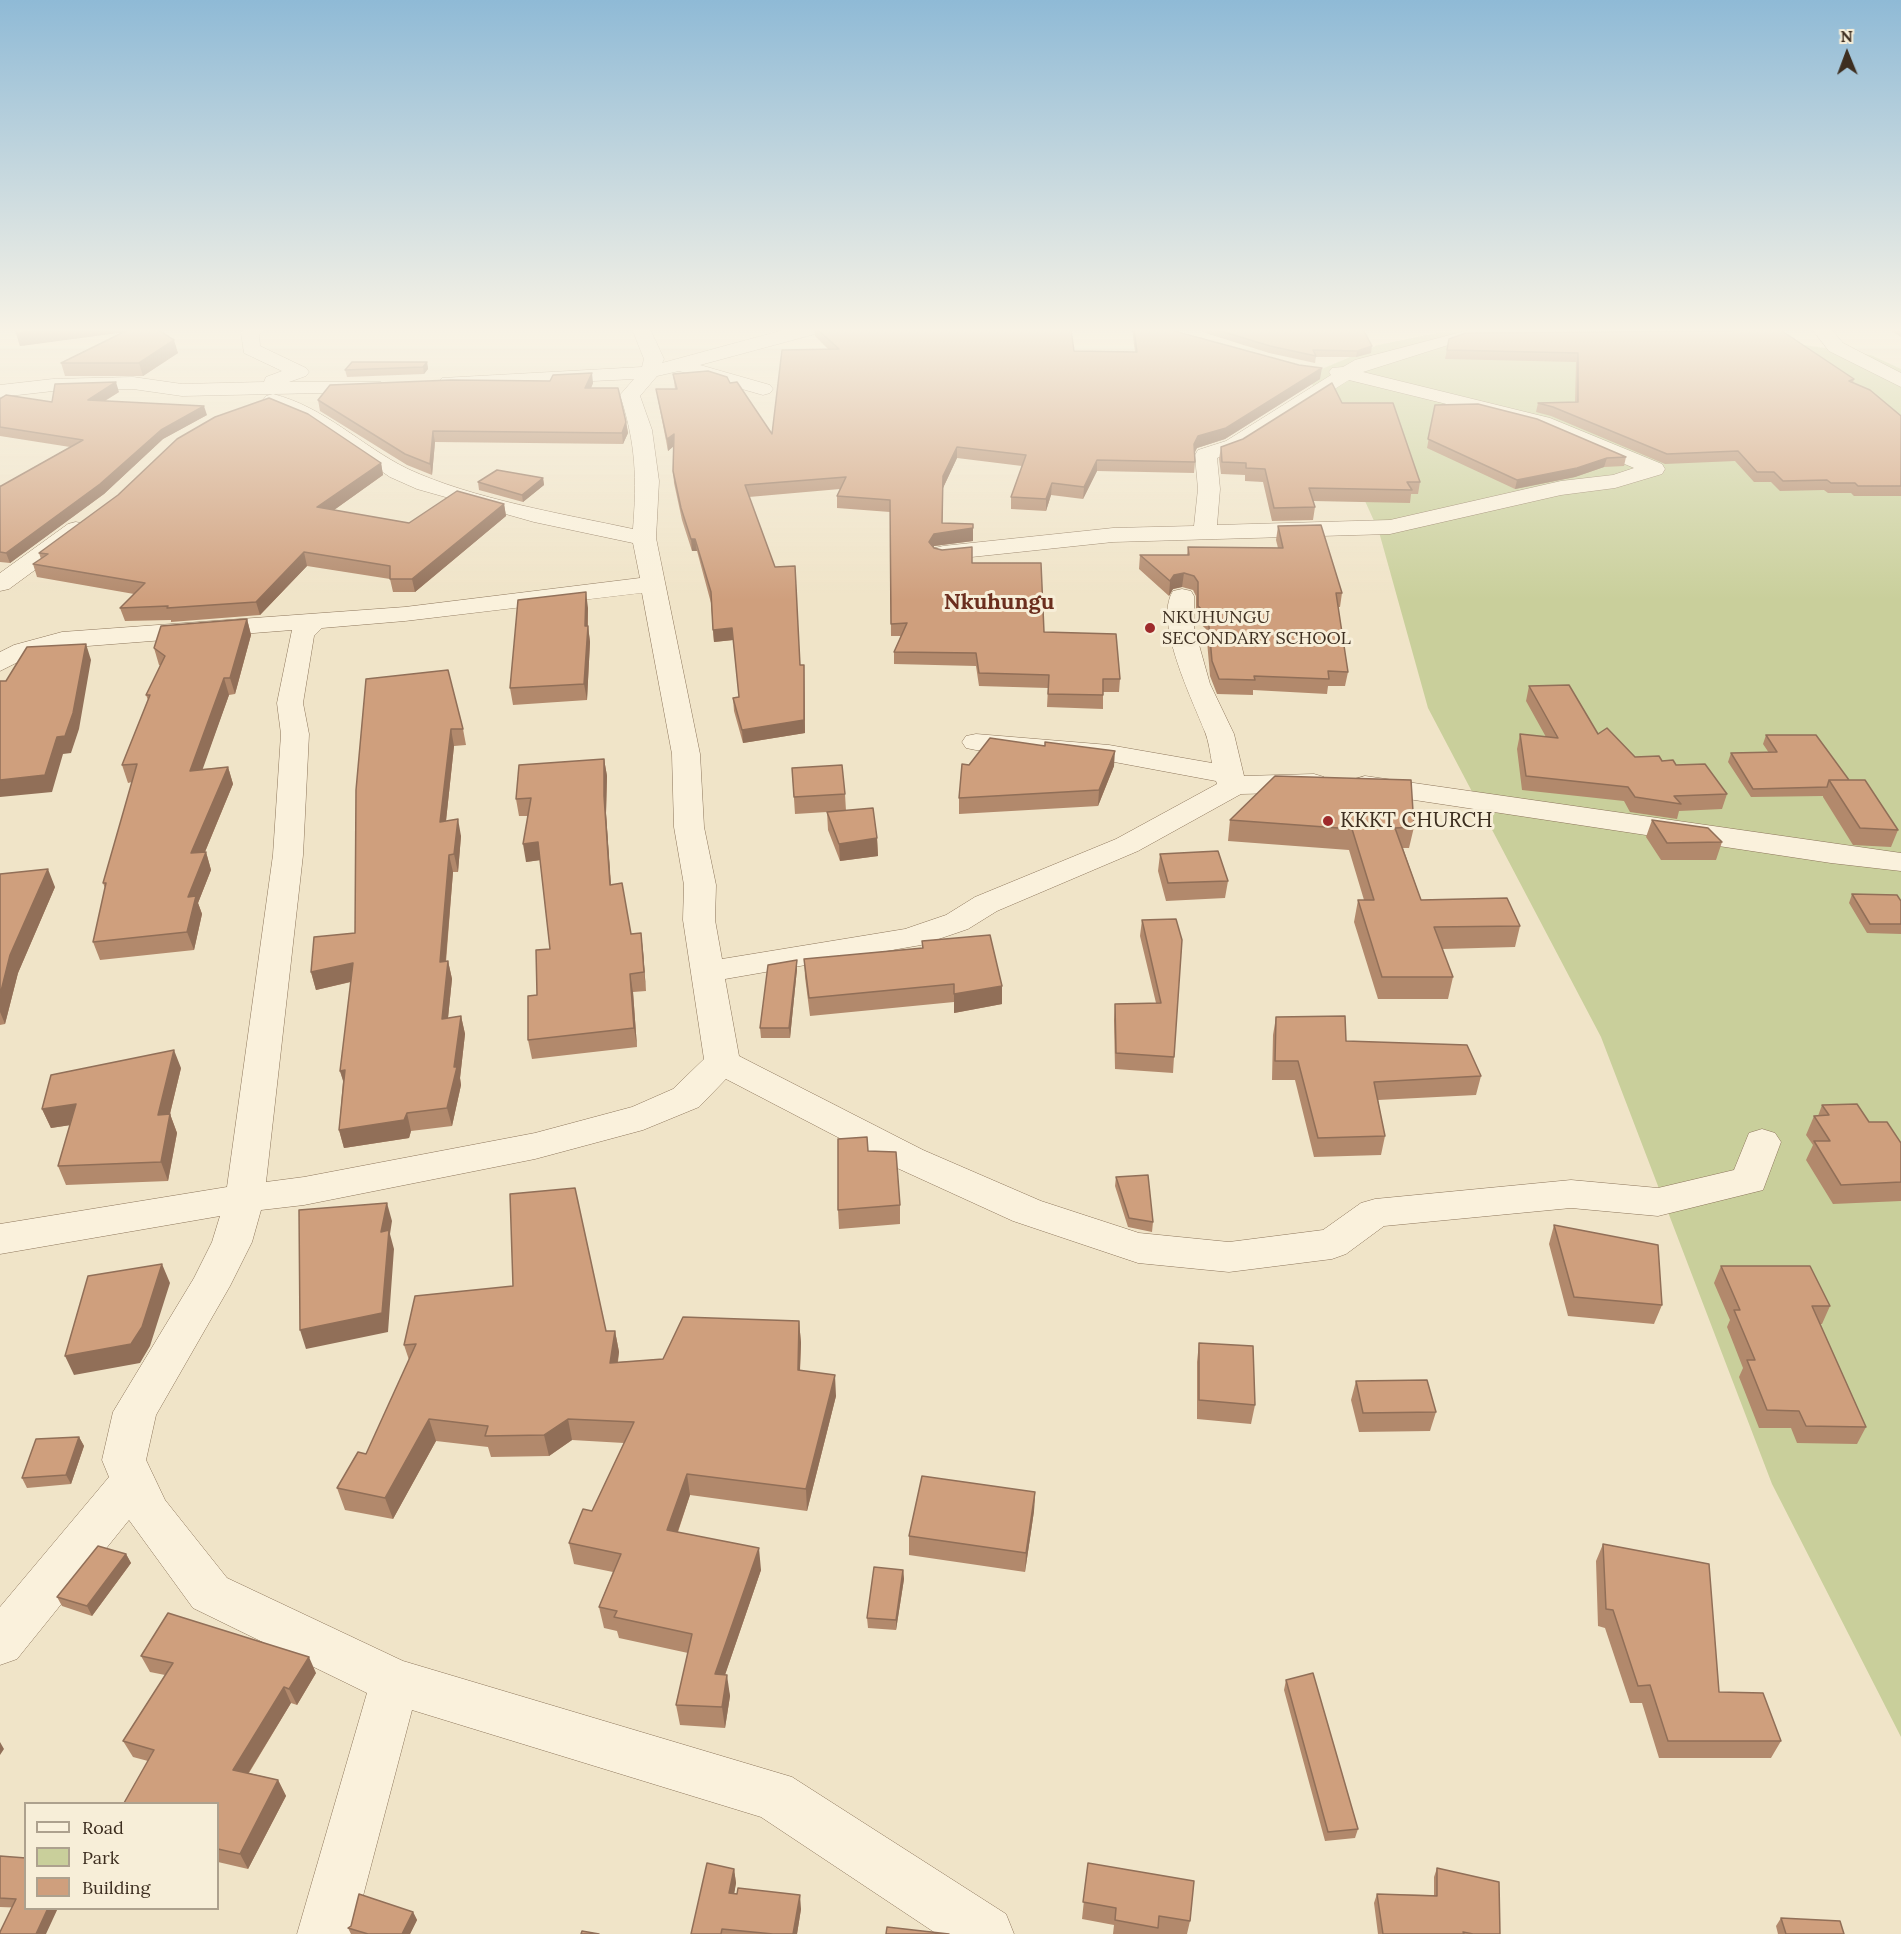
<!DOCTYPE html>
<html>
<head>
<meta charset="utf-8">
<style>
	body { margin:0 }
	#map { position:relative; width:1901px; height:1934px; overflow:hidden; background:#f0e4c8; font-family:Lora,serif }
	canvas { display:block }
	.legend { position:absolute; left:24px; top:1802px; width:195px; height:108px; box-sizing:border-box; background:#f7eed8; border:2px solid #ada18e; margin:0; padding:8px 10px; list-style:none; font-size:18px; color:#3d2e20 }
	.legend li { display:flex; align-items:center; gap:12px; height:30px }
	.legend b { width:30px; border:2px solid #ada18e }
	.north { position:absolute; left:1817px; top:24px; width:60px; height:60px; -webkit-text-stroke:4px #f7eed8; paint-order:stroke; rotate:359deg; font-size:16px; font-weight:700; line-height:24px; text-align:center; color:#3d2e20 }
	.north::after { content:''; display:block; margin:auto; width:21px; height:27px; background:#3d2e20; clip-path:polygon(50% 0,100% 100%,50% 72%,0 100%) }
</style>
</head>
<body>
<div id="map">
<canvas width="1901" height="1934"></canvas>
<ul class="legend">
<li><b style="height:8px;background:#faf1dc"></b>Road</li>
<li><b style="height:16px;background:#c9cf9b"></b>Park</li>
<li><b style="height:16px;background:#cf9f7d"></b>Building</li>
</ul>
<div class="north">N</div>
</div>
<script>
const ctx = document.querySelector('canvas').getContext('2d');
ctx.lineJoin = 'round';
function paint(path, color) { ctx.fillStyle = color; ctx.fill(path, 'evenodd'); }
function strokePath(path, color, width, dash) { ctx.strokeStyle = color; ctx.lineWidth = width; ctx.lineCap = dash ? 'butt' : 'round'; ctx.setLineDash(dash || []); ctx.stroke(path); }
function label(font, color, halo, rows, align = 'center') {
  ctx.font = font + ' Lora,serif'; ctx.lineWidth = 6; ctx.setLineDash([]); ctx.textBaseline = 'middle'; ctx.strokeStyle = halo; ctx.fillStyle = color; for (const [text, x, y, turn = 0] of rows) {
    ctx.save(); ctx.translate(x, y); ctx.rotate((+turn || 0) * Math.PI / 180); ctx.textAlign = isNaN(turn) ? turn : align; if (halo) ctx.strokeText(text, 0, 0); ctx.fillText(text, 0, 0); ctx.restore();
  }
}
const green = new Path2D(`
	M1456,329H1697L1871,355L1901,369V1737L1772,1484L1601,1037L1428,708L1379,532L1308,375L1378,345Z`);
const minor = new Path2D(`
	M244,329H265L259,335L260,346L306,368L309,372L306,376L289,382H381L384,386L381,390L374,392L273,394C325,407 361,446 408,469C473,499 563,514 633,529C637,479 636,443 620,395L634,379L449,388L442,386L439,382L442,378L642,367L644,359L632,329H650L664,359L662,363L787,329H822L819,333L700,365L770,385L773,389L770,393L763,395L679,371L657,376L640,396L652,430L659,481L656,538L700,754L704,827L716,885L715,920L722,959L905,929L946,915L975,897L1116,839L1217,784L1216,781L1109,761L976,750L966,748L962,742L966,736L976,734L1109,745L1212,763C1210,753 1209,742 1205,732C1193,701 1153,621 1173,591L1182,589L1191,591L1194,596V627L1210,684L1234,734L1244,776L1314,774L1324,777L1328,783L1324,789L1314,792L1241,794L1138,851L997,911L968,929L921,945L725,979L739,1056L923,1150L1041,1201L1139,1233L1229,1242L1323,1230L1361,1203L1375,1199L1571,1180L1658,1188L1734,1170L1749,1133L1762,1129L1775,1133L1781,1142L1763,1190L1658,1216L1571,1208L1384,1226L1346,1254L1332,1259L1229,1272L1138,1263L1013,1221L897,1168L726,1079L699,1107L643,1130L535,1159L304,1205L261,1210L252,1242L230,1286L156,1415L146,1460L165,1500L227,1578L403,1661L792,1777L1006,1914L1014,1934H937L761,1817L412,1710L353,1934H297L367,1693L193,1608L129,1520L17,1659L0,1665V1607L109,1477L102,1460L113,1412L194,1278L212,1242L220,1216L0,1254V1224L227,1187L273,855L281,734L277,703L292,630L62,648L32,655L0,671V652L14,645L62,632L405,607L640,578L633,543L534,522L417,489L390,477L312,424L266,404L263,400L266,396L273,394L182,396L133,389L53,391L0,397V385L53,379L133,377L182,384L264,382L266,377L282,371L244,353L241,333ZM642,593L672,754L674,827L684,885L683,920L704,1059L673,1089L632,1107L535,1133L304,1177L266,1182L303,855L309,734L303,703L314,636L322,628L405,621Z
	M1473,329H1644L1646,332L1637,338H1508L1464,340L1363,372L1550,418L1662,464L1665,469L1662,474L1615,488L1561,495L1390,534L1113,542L943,560L935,558L931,553L935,548L943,546L1113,528L1194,526L1198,489L1195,455L1198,450L1226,441L1331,375L1329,372L1332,368L1343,367L1355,360ZM1349,380L1536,426L1634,468L1613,475L1561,481L1390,520L1217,525L1220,489L1217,458L1240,449Z
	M1812,329H1831L1843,343L1901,373V387L1829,351Z
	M76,522L84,524L87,529L84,534L9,589L0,591V573L68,524Z
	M1365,776L1901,853V871L1831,863L1355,791L1351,785L1355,779Z`);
const wall = new Path2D(`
	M157,329L178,353L143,376H65L61,363L122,332L20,346L16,333Z
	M814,329L1074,351L1135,352L1132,329H1167L1320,379L1225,439L1197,448L1195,452V462L1194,473L1097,471L1083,499L1051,495L1046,511L1011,509V497L1022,466L957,458L943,488L942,523L973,524V541L934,546V547L972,563L1044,632L1120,679L1119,692H1103V709L1047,707L1048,688L979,686L976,666L894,664V652L901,636H891L890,512L837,508V496L840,489L749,497L800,665H804L805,733L743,743L734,711L733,698L739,697L733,640L714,642L711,603L697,551H692L682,520L674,483L673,471L674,446L668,451L658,400L656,389H675L673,374L730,383L772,434L828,349L815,336Z
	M1203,329H1363L1371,353L1356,357H1316L1315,363L1269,353L1202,332Z
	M1888,329H1901V337Z
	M1449,339L1854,379L1853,383L1901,416V496H1854L1851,493H1828L1824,490L1780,491L1771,482H1754L1735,461L1665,464L1551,416L1536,412L1538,403L1575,402L1576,362L1445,359Z
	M427,362L428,369L424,374L347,377L345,370Z
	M593,383L591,388L626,422L628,433L623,444L435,442L432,475L407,465L320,411L318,400Z
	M119,392L105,401L207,415L163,439L104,494L10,563L0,562V486H1L70,447L0,436V399L52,402Z
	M1342,403L1420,482L1418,494H1411L1410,503L1313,501L1315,507L1313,520L1272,521L1263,482L1245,481V475L1221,474L1219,459L1221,447Z
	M1435,405L1626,457L1624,466L1604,467L1575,477L1515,489L1427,448Z
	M381,463L383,475L334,510L409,523L504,504L506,516L415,592H393L390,579L307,566L260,615L171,622V620L125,621L120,608L134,594L37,577L33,564L41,559L39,553Z
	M543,478L544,485L523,502L479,490L478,482Z
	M1278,526L1342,593L1340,607H1338L1348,672L1345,686H1328L1327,694L1253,690V695L1217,694L1210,676L1206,629L1196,620V596L1193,590L1182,587L1173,589L1169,596L1139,569L1140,555H1187L1188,547L1278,548L1276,540Z
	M588,608V626L590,642L587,700L513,705L510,688Z
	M247,619L251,635L235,694L229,695L202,769L228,767L233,784L205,852H206L211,870L198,903L202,914L194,950L100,960L93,942L105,888L103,883L132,782L128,783L122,765L148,700L146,695L161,666L159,665L154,648Z
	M366,679L463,729L466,745L454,746L446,821L461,836L458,872H453L446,962L448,961L452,979L448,1018L461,1016L465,1034L460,1078L461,1085L452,1126L411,1131L409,1138L344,1148L339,1130L343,1081L340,1071L351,982L316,990L311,972L355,933Z
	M1529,686L1598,734L1635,757L1662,761L1676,765L1727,794L1722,809L1679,811L1677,819L1630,812L1624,801L1522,790L1517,749L1520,734L1546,737L1526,701Z
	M1766,735L1849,780L1898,830L1891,847L1853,845L1823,797V796L1751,797L1728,762L1731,753H1769L1763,744Z
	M604,759L607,776L606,813L611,884L631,934L643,951L646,991L633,992L637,1047L532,1059L528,1040L537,995L550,949L540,860L526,862L528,816H519L516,799Z
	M969,765L1114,766L1098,806L959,814V798Z
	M792,768L845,794L846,811L877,838L878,856L840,861L828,830L827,812L795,814Z
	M1230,820L1414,827L1409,848H1403L1421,900L1520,926L1515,947L1442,949L1453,977L1448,999H1378L1354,922L1358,900H1364L1349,850L1228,841Z
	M1652,820L1722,842L1716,860H1661L1646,837Z
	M1160,854L1228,881L1225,898L1166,901L1158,871Z
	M0,874L55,887L18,973L5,1024L0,1025Z
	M1852,894L1901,901V934L1867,933L1849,903Z
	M1142,920L1174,1057L1173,1073L1115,1069L1114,1020L1115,1004L1156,1003L1140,936Z
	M922,941L1002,1004L954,1013V1002L810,1016L805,977L804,959L922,948Z
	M797,960V969L790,1038H761L760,1028Z
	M1276,1017L1346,1041L1481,1076L1476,1095L1378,1100L1385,1136L1381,1155L1314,1157L1295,1080H1272L1273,1035Z
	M181,1068L170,1114L177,1133L168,1181L66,1185L58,1166L70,1125L51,1128L42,1109Z
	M1822,1105L1869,1122L1901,1143V1201L1833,1204L1806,1160L1813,1145L1806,1135L1814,1116H1818Z
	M868,1151L900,1205V1224L839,1229L838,1210Z
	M1116,1177L1153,1222L1152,1232L1128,1227L1115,1186Z
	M1554,1225L1662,1305L1654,1324L1568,1316L1549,1244Z
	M1721,1266L1830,1306L1822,1324H1820L1866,1427L1857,1444L1797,1443L1791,1428H1759L1739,1377L1743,1368L1727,1327L1730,1320L1714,1283Z
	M799,1321L801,1343L800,1371L836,1396L807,1511L690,1495L678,1532L761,1570L725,1675L730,1696L725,1728L680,1725L676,1705L688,1653L619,1638L617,1631L604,1628L599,1607L613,1572L574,1564L569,1543L592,1511L624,1443L572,1440L549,1456L491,1457L488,1447L436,1441L393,1519L345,1510L337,1488L366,1454L409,1360L404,1345L615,1331L619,1352L618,1362L663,1359Z
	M1199,1343L1255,1405L1251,1424L1197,1419V1362Z
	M1356,1381L1436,1412L1430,1431L1359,1432L1351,1400Z
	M79,1437L84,1446L71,1484L27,1488L22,1478Z
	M1035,1492L1034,1511L1025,1572L909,1555V1536Z
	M1603,1544L1719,1692L1781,1741L1771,1758H1659L1642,1703H1630L1605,1628L1598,1626L1596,1561Z
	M126,1554L131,1563L92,1616L62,1606L57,1597Z
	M903,1570L904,1579L896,1630L868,1628L867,1618Z
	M141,1656L316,1673L297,1705L291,1703L249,1773L278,1780L286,1796L248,1869L218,1862V1803L148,1761L133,1757L123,1741L165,1675L150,1672Z
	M1286,1680L1358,1829L1355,1838L1325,1841L1284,1690Z
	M0,1856L26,1908L0,1907Z
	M1088,1863L1190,1921L1187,1934H1113L1114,1925L1082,1919Z
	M1437,1868L1500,1934H1378L1374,1903L1377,1894L1434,1895V1877Z
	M734,1869L736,1883L734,1893L801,1909L797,1934H691Z
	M413,1912L417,1920L410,1934H351L348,1928Z
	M1781,1918L1844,1934H1778L1776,1926Z`);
const shadedWall = new Path2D(`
	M53,329H142V330L20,346L16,333Z
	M174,340L178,353L143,376L139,363Z
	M1372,346L1371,353L1356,357L1357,351Z
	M427,362L428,369L424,374L423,367Z
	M1322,368L1320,379L1225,439L1197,448L1193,455L1194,444L1198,436Z
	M592,373L593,383L587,398L585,388Z
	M116,382L119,392L91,409L88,400Z
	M204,406L207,415L163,439L104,494L10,563L6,553L161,430Z
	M626,422L628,433L623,444L622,433Z
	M433,431L435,442L432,475L430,464Z
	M674,434L675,445L668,451L667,439Z
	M957,447V458L943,488L942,533L973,528V541L934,546L929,554V542L934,534L943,476Z
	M1607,458L1604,467L1575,477L1515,489L1517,480Z
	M1097,460V471L1083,499L1084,487Z
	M381,463L383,475L320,520L317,507Z
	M543,478L544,485L523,502L522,495Z
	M1052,483L1051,495L1046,511V499Z
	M504,504L506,516L415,592L412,579Z
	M691,539H695L697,551H692Z
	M304,552L307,566L260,615L256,602Z
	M1184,573L1182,587L1173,589L1169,596L1170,581L1174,575Z
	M586,592L588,608L587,637L588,626L590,642L587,700L584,684Z
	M247,619L251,635L235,694L230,678Z
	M732,628L733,640L714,642L713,630Z
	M86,644L91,660L79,729L71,753L63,754L52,792L0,797V780L57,737Z
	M804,665L805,733L743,743L742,730Z
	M224,678L229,695L196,788L190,771Z
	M451,729L454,746L444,839L440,822Z
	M1115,751L1114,766L1098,806L1099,790Z
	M604,759L607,776L606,813L612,903L610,885L604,796Z
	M228,767L233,784L197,871L191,853Z
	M458,819L461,836L458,872L454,854Z
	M877,838L878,856L840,861L839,844Z
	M538,842L541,860L526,862L523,844Z
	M206,852L211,870L198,903L202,914L194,950L187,932L188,897Z
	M449,855L453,872L444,980L440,962Z
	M48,869L55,887L18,973L5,1024L0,1012V995L10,955Z
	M641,933L643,951L646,991L644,972Z
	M797,960V969L790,1038L789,1028Z
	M448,961L452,979L446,1037L442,1019Z
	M353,963L358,980L316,990L311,972Z
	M630,974L633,992L637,1047L634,1028Z
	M1002,986V1004L954,1013V994Z
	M461,1016L465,1034L460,1078L461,1085L452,1126L447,1108L454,1067Z
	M174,1050L181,1068L165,1134L158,1115Z
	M345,1070L346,1089L340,1071Z
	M76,1104L84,1123L51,1128L42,1109Z
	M407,1113L411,1131L409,1138L344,1148L339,1130Z
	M170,1114L177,1133L168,1181L161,1162Z
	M387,1203L392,1221L390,1234L394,1249L388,1332L306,1349L300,1330L381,1232Z
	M162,1264L170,1283L150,1346L140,1363L74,1375L65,1356Z
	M799,1321L801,1343L799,1392L798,1370Z
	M615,1331L619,1352L614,1384L610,1363Z
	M835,1375L836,1396L807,1511L806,1489Z
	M429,1419L436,1441L393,1519L385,1498Z
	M568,1419L572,1440L549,1456L544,1435Z
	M79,1437L84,1446L71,1484L66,1475Z
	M687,1474L690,1495L671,1551L667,1530Z
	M1035,1492L1034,1511L1025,1572L1026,1553Z
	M759,1548L761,1570L718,1695L715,1674Z
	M126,1554L131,1563L92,1616L87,1606Z
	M903,1570L904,1579L896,1630V1620Z
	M309,1657L316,1673L297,1705L289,1689Z
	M727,1675L730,1696L725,1728L722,1707Z
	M284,1687L291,1703L241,1785L233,1770Z
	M0,1742L4,1749L0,1755Z
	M278,1780L286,1796L248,1869L240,1854Z
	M734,1869L736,1883L732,1907L729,1893Z
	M800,1895L801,1909L797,1934H793Z
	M48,1908H58L46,1934H36Z
	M413,1912L417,1920L410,1934H402Z`);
const building = new Path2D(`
	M16,329H53L16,333Z
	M130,329H157L174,340L139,363H61Z
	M817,329H1071L1074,351L1137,352L1134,329H1167L1299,365L1322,368L1226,428L1198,436L1194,444L1195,462L1097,460L1084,487L1052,483L1046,499L1011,497L1026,455L957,447L943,476L942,523L973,524V528L934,534L929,542L934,548L942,550L972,547V563H1041L1044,632L1116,634L1120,679H1103V695L1048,694L1049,675L979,673L976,653L894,652L907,623L891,624L890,500L837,496L846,477L745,485L775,567L795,566L800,665H804V720L742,730L733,698L739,697L732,628L713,630L711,592L695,539H691L681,508L673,471L674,434L667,439L656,389H677L673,374L708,371L727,377L730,383L737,382L772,434L782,350L839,349Z
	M1214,329H1363L1372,346L1357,351L1313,350L1316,356L1270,346Z
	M1749,329H1779L1854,379L1849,381L1870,390L1901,416V486H1858L1855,483H1831L1827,480L1783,481L1774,472H1757L1738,451L1667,454L1553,407L1538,403L1578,402V353L1447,350L1449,339L1466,333L1732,331Z
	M352,362H427L423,367L345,370Z
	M592,373L585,388H618L626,422L622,433L433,431L430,464L405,454L318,400L330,385L451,380L550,381L553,375Z
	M116,382L88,400L204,406L161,430L100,484L6,553L0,552V486H1L83,440L0,427V399L6,395L52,402L55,384Z
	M1332,383L1342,403H1393L1420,482H1407L1412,490L1309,488L1315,507L1274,508L1265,469L1246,468V463L1222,462L1221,447L1243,439Z
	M269,398L308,414L381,463L317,507L409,523L457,491L504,504L412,579H390V566L304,552L256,602L167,608L168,606L120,608L145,583L33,564L48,554L39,553L118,495L177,439L215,417Z
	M1478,404L1537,419L1626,457L1607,458L1577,468L1517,480L1428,439L1435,405Z
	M497,470L543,478L522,495L478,482Z
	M1321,525L1342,593H1336L1348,672L1328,671L1329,679L1254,676L1255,680L1219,679L1212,661L1208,615L1198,606V582L1194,576L1184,573L1174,575L1170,581L1140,555H1189L1188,547L1283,548L1278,526Z
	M586,592L585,626H588L584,684L510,688L518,600Z
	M247,619L230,678H224L190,771L228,767L191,853L206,852L188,897L196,896L187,932L93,942L106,883H103L137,764L122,765L150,695H146L165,656L154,648L161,626Z
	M86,644L73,713L65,736L57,737L45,775L0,780V681H6L27,647Z
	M448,670L463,729H451L440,822L458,819L454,854L449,855L440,962L448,961L442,1019L461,1016L454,1067H457L447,1108L407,1113L404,1120L339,1130L345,1070L340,1071L353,963L311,972L314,937L355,933L356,790L366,679Z
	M1569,685L1598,734L1607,728L1635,757L1659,756L1662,761L1673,760L1676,765L1705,764L1727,794L1674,796L1681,804L1635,797L1628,787L1526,776L1520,734L1558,738L1529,686Z
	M1766,735H1816L1849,780H1829L1827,787L1753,789L1731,753L1777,752Z
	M990,738L1045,746V742L1115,751L1099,790L959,798L962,764L969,765Z
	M604,759V796L610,885L622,883L631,934L641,933L644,972L630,974L634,1028L528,1040V996L537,995L536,950L550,949L538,842L523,844L531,798L516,799L519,765Z
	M842,765L845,794L794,797L792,768Z
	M1275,776L1411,780L1414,827L1395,828L1421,900L1507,898L1520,926L1434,927L1453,977H1382L1358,900H1374L1352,829L1230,820Z
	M1829,780H1865L1898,830L1860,828Z
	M873,808L877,838L839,844L827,812Z
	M1652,820L1708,828L1722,842L1667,843Z
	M1218,851L1228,881L1168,883L1160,854Z
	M48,869L10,955L0,995V874Z
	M1852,894L1897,895L1901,901V924H1870Z
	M1176,919L1182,940L1174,1057L1116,1053L1115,1004L1161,1003L1142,920Z
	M990,935L1002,986L954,994V984L809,998L804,959L923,948L922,941Z
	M797,960L789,1028H760L768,965Z
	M1345,1016L1346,1041L1467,1045L1481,1076L1374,1082L1385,1136L1318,1138L1298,1061H1275L1276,1017Z
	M174,1050L158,1115L170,1114L161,1162L58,1166L76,1104L42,1109L51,1075Z
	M1857,1104L1869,1122H1887L1901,1143V1182L1841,1185L1814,1141H1830L1814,1116L1829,1115L1822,1105Z
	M867,1137L868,1151L896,1152L900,1205L838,1210V1139Z
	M1148,1175L1153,1222L1129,1218L1116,1177Z
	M575,1188L606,1331H615L610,1363L663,1359L683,1317L799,1321L798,1370L835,1375L806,1489L687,1474L667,1530L759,1548L715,1674L727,1675L722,1707L676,1705L692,1634L614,1617L617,1611L599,1607L621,1554L569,1543L583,1509L592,1511L634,1422L568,1419L544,1435L485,1436L488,1426L429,1419L385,1498L337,1488L358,1452L366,1454L416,1344L404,1345L415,1296L513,1286L510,1194Z
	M387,1203L381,1232L389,1230L382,1313L300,1330L299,1210Z
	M1554,1225L1658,1245L1662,1305L1574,1297Z
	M162,1264L142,1327L131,1344L65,1356L88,1276Z
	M1721,1266H1810L1830,1306H1812L1866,1427L1806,1426L1799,1411L1767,1410L1747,1360H1755L1734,1310H1740Z
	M1199,1343L1253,1346L1255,1405L1199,1400Z
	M1427,1380L1436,1412L1363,1413L1356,1381Z
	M79,1437L66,1475L22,1478L36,1439Z
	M922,1476L1035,1492L1026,1553L909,1536Z
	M1603,1544L1709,1564L1719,1692L1763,1693L1781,1741H1668L1650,1685L1638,1686L1613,1610L1606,1609Z
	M98,1546L126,1554L87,1606L57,1597Z
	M874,1567L903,1570L896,1620L867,1618Z
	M168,1613L309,1657L289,1689L284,1687L233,1770L278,1780L240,1854L218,1849V1803H124L154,1750L123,1741L173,1663L141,1656Z
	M1313,1673L1358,1829L1328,1832L1286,1680Z
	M0,1856L26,1858V1908H48L36,1934H0V1932L16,1899L0,1898Z
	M707,1863L734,1869L729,1893L737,1894L738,1888L800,1895L793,1934H773L722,1929L721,1934H691Z
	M1088,1863L1194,1881L1190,1921L1159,1916L1158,1928L1115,1920L1116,1908L1083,1902Z
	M1437,1868L1499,1882L1500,1934H1473L1463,1932L1464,1934H1383L1377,1894L1437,1896Z
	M359,1894L413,1912L402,1934H368L348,1928L351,1926Z
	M1781,1918L1840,1921L1844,1934H1786Z
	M887,1927L949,1934H886Z
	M582,1931L599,1934H581Z`);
const markers = [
	[1150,628,6,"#9e2a2b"],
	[1328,821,6,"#9e2a2b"]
];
const farPoinames = [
	["NKUHUNGU",1162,618],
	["SECONDARY SCHOOL",1162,639]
];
const poiNames = [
	["KKKT CHURCH",1340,821]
];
const farDistrictnames = [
	["Nkuhungu",999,603]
];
paint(green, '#c9cf9b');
strokePath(minor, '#8d765c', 1);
paint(minor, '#faf1dc');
paint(wall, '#b2896c');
paint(shadedWall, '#916f58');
paint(building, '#cf9f7d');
strokePath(building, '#916f58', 1.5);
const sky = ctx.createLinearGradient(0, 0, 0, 600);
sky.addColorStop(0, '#8fbad6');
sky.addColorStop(0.55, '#f8f3e6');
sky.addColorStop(1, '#f8f3e600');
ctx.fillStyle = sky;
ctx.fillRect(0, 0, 1901, 600);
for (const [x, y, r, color] of markers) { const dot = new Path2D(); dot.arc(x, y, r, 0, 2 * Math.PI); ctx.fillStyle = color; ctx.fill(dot); strokePath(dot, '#f7eed8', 2); }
label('18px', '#3d2e20', '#f7eed8', farPoinames, 'left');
label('21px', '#3d2e20', '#f7eed8', poiNames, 'left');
label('bold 22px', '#6b2e1e', '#f7eed8', farDistrictnames);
</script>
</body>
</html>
